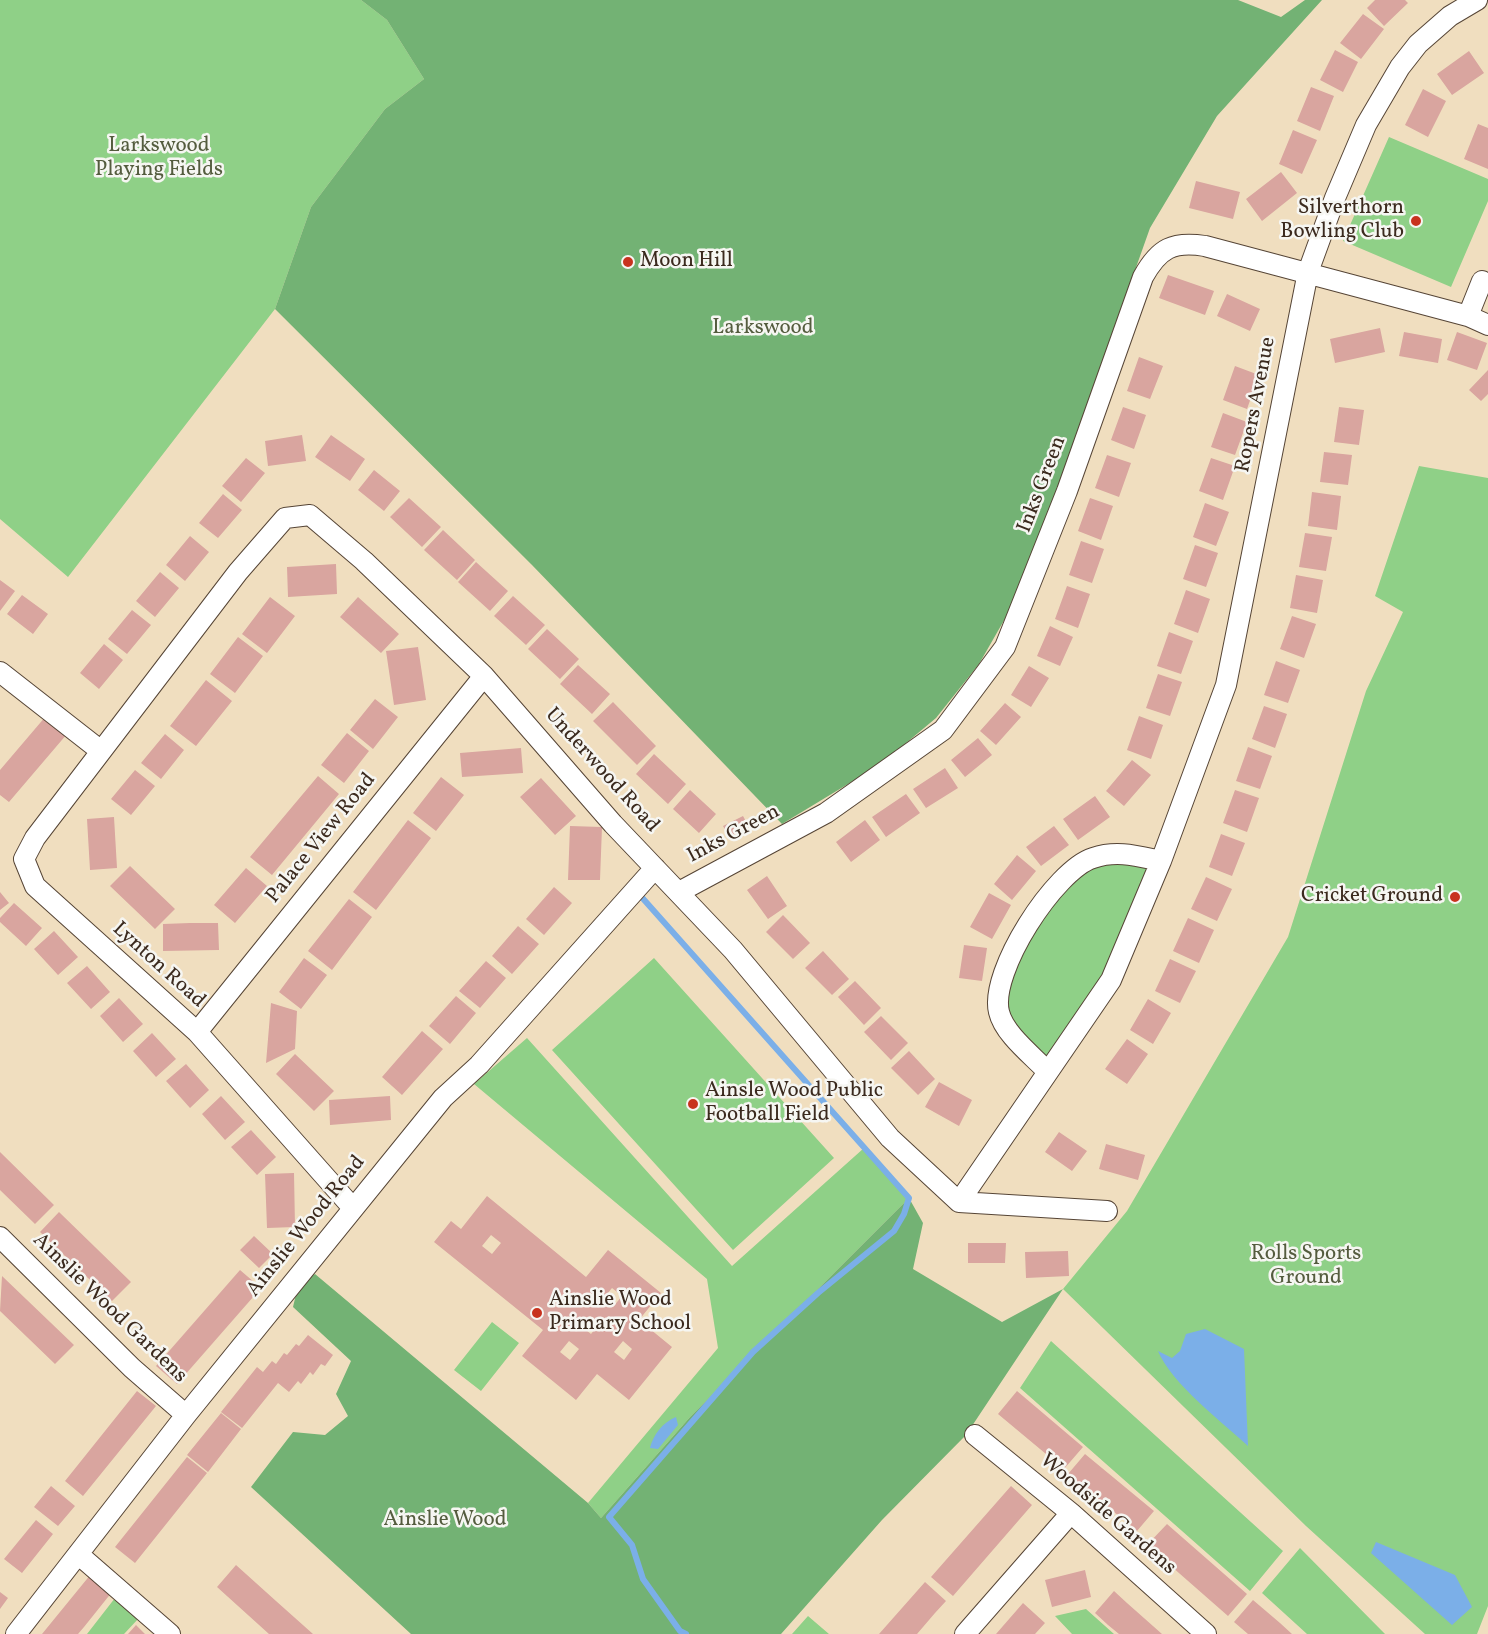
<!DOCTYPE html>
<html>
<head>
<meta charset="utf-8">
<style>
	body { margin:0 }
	canvas { display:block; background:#f0debf }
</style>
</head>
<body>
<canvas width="1488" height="1634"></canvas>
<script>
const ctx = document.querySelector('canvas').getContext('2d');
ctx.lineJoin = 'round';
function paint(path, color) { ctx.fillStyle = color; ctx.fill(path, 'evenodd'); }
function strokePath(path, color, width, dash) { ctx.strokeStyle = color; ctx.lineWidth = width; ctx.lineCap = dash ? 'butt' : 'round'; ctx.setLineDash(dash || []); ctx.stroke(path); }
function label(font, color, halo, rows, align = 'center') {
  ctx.font = font + ' Vollkorn,serif'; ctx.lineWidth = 5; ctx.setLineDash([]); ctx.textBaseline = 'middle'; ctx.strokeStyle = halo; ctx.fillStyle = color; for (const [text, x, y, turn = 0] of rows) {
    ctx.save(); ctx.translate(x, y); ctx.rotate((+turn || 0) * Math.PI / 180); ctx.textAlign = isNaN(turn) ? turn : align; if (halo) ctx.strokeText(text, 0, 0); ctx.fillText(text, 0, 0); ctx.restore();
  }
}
const green = new Path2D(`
	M0,0H361L387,20L424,79L385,109L311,207L275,309L68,577L0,519Z
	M1389,137L1488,179V201L1451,287L1343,241Z
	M1419,466L1488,478V1606L1477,1634H1425L1306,1526L1063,1289L1127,1211L1288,937L1366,691L1403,612L1375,596Z
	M1091,858L1161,861L1111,980L1048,1072L999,1012L1021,932Z
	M654,958L834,1158L733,1250L552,1050Z
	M527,1038L732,1266L864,1148L909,1198L690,1417L601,1518L588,1503L718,1348L707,1279L474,1084Z
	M492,1322L519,1343L481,1391L454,1370Z
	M1051,1341L1283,1551L1250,1591L1020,1388Z
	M1300,1548L1385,1634H1307L1262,1593Z
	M115,1598L139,1618L124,1634H87Z
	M1086,1609L1114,1634H1072L1055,1616Z
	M808,1616L829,1634H792Z`);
const forest = new Path2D(`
	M361,0H1238L1281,17L1305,0H1322L1217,116L1150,228L1022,589L979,664L936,718L881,764L782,824L532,565L275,309L311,207L385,109L424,79L387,20Z
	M909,1198L923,1223L913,1269L1002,1322L1063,1289L966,1435L882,1520L781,1634H411L251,1487L293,1432L325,1435L348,1416L336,1394L351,1361L293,1307L298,1286L315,1274L588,1503L601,1518L690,1417Z`);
const water = new Path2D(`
	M1205,1329L1244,1349L1248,1446C1222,1422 1171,1383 1158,1351L1172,1358L1180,1351L1186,1334Z
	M676,1417L678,1425L658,1449L650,1448C653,1435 663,1422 676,1417Z
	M1376,1542L1455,1575L1472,1607L1452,1625L1371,1553Z`);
const stream = new Path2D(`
	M638,893L909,1198L904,1214L894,1231L818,1293L753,1352L609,1517L632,1545L643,1579L680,1631L686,1634`);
const building = new Path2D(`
	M1375,0H1405L1408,3L1384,26L1367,8Z
	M1363,14L1384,29L1361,59L1340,43Z
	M1335,50L1358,62L1343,92L1320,80Z
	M1469,51L1484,73L1452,95L1437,74Z
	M1311,87L1334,96L1320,131L1297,121Z
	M1423,89L1446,101L1428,137L1405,125Z
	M1478,124L1488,128V169L1464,159Z
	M1293,130L1317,140L1302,174L1279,164Z
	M1281,172L1297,193L1262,221L1246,199Z
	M1196,181L1240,192L1233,219L1189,208Z
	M1168,275L1214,291L1205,315L1159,298Z
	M1227,294L1260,309L1250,331L1217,316Z
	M1380,328L1385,352L1335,363L1330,339Z
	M1404,332L1442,339L1438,363L1399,356Z
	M1457,332L1487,343L1477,370L1447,360Z
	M1139,357L1163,366L1150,399L1127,391Z
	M1235,366L1259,375L1247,409L1223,400Z
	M1488,370V394L1481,401L1469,390Z
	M1123,407L1146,415L1134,449L1111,440Z
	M1339,407L1364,410L1359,445L1334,442Z
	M1223,413L1247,422L1235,455L1211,447Z
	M302,435L306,461L268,466L265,441Z
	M331,435L365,459L350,481L315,457Z
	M1324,452L1352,455L1348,485L1320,482Z
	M1107,455L1131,463L1119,497L1095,488Z
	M246,458L265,473L241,502L222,486Z
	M1211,458L1235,466L1223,500L1199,491Z
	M374,470L400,491L384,511L358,490Z
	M1312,492L1341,496L1337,530L1308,526Z
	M223,494L242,510L218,538L199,523Z
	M409,498L441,527L422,547L390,517Z
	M1090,498L1113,506L1101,540L1078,531Z
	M1205,503L1229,512L1216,546L1193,537Z
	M443,530L475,560L457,580L424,550Z
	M1305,533L1332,537L1326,571L1299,567Z
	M190,536L209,552L185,581L166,565Z
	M1081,541L1104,549L1092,583L1069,575Z
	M1195,545L1218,553L1206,587L1183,579Z
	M476,562L508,591L490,611L458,582Z
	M336,564L337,594L288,597L287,567Z
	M160,572L179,588L155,617L136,601Z
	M1296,575L1323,580L1317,613L1290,608Z
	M0,580L15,591L0,611Z
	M1067,586L1090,594L1078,628L1055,619Z
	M1186,590L1210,599L1198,633L1174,624Z
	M22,595L48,614L33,634L7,614Z
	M513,596L545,625L526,645L494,616Z
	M270,597L295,616L267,653L242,634Z
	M358,597L399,634L381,653L340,617Z
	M132,610L151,625L127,654L108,639Z
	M1292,616L1316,624L1304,658L1280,649Z
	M1050,626L1073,637L1060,666L1037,656Z
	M547,629L579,659L560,679L528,649Z
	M1169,632L1193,641L1181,674L1157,666Z
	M238,637L263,656L235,693L210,674Z
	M104,644L123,660L99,689L80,673Z
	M418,647L426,700L394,705L386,651Z
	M1276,661L1300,670L1288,703L1264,695Z
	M578,665L610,694L592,714L560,684Z
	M1029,666L1049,678L1031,707L1011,695Z
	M1158,674L1182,682L1170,716L1146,708Z
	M206,680L232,701L196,746L170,726Z
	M375,699L398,717L373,749L350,730Z
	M613,702L656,746L637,765L593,721Z
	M1005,703L1021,717L996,745L980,731Z
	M1264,706L1287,714L1275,748L1252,739Z
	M46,716L67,734L9,802L0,795V770Z
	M1139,716L1163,725L1151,759L1127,750Z
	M347,733L369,751L344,783L321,765Z
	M165,734L184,750L161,779L141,763Z
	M978,738L992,755L965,777L951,760Z
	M1248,747L1272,756L1260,789L1236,781Z
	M521,748L523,773L462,777L460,753Z
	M654,754L686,784L668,804L636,774Z
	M1132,760L1151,775L1124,806L1106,791Z
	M945,768L958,788L926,808L913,789Z
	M135,770L155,786L131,815L111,799Z
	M318,776L339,794L272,875L250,857Z
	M441,777L464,795L436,831L413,813Z
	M541,778L576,816L555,835L520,797Z
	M690,790L716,814L699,833L673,809Z
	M1235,790L1259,798L1247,832L1223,823Z
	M906,794L920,813L886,837L872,817Z
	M1095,796L1110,817L1078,840L1063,819Z
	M743,816L749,827L729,837L723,826Z
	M114,817L117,868L90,870L87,819Z
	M408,820L431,838L376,910L353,892Z
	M865,820L880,840L851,862L836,842Z
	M570,826L602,827L600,880H568Z
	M1054,826L1069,845L1041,866L1026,847Z
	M1221,834L1245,843L1232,876L1209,867Z
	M1017,855L1036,871L1012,900L994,884Z
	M130,866L175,909L155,929L110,886Z
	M246,868L267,886L235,923L214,905Z
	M767,876L787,906L768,919L747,890Z
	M1206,877L1232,889L1217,921L1191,909Z
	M554,887L572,903L544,935L526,919Z
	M0,892L9,903L0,910Z
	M989,893L1011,905L992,939L970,927Z
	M349,899L372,917L332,970L308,951Z
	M14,903L42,928L26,946L0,922V918Z
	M783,915L810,943L793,959L766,932Z
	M1188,918L1214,930L1199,963L1173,951Z
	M190,923H218L219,950L163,951V924Z
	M518,926L539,944L512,974L492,956Z
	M54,931L78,957L58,975L34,949Z
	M964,945L987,948L982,981L959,978Z
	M823,951L849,979L832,995L805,968Z
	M304,958L327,975L301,1009L279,992Z
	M1170,959L1196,971L1180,1003L1155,991Z
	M486,961L506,978L480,1008L459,991Z
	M87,966L110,992L91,1009L67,983Z
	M855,981L881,1008L864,1025L838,997Z
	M456,996L476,1013L450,1044L429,1026Z
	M119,998L143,1024L123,1042L100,1016Z
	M1148,999L1171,1013L1153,1044L1130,1030Z
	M271,1003L297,1011L295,1049L266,1063Z
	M881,1016L908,1043L891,1060L864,1032Z
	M422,1031L443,1049L402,1095L382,1077Z
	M152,1033L176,1059L156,1077L133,1051Z
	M1127,1039L1148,1054L1127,1084L1105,1069Z
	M909,1051L935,1079L918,1095L891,1068Z
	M295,1054L334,1091L314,1111L276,1074Z
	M186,1064L209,1090L190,1108L166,1081Z
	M939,1082L972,1100L959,1126L925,1107Z
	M221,1096L245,1122L225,1140L202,1114Z
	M390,1096L391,1120L330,1125L329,1100Z
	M251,1130L276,1157L257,1175L231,1147Z
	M1059,1132L1087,1151L1072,1171L1045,1152Z
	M1106,1144L1145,1155L1138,1180L1099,1169Z
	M0,1152L54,1205L35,1224L0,1190Z
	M294,1173L295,1227L267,1228L265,1174Z
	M487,1196L586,1277L608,1250L661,1293L639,1320L672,1347L629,1400L597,1374L576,1400L522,1356L543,1330L434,1242L451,1221L461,1229ZM491,1235L501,1243L492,1254L482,1246ZM612,1288L622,1296L613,1307L603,1299ZM590,1316L600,1323L591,1334L581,1326ZM569,1341L579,1349L570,1360L560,1352ZM623,1341L632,1349L624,1360L614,1352Z
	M59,1212L131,1282L112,1301L40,1232Z
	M254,1236L273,1254L259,1268L240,1250Z
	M968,1243H1006L1005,1263H968Z
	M1068,1251L1069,1276L1026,1278L1025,1252Z
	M240,1270L261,1288L177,1384L156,1366Z
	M2,1276L74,1345L55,1364L0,1311Z
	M308,1335L333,1355L325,1366L321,1364L313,1375L310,1372L301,1384L298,1381L289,1392L278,1383L242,1428L221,1412L257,1367L263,1372L272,1361L276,1364L284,1353L287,1355L296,1344L299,1346Z
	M137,1391L156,1406L83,1496L65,1481Z
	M1017,1391L1083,1447L1064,1469L998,1414Z
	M221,1413L241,1429L208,1472L187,1455Z
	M1085,1454L1154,1511L1137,1531L1068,1474Z
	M187,1457L207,1473L135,1563L115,1547Z
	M51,1486L75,1506L58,1526L34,1507Z
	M1011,1486L1032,1505L953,1596L931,1577Z
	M36,1520L53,1534L22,1573L4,1559Z
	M1167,1524L1247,1594L1228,1616L1147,1545Z
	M236,1565L276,1601L313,1634H269L217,1587Z
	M1085,1570L1091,1597L1052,1607L1045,1580Z
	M91,1574L112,1592L84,1627L78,1634H42Z
	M925,1582L946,1601L935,1613L917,1634H879Z
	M1114,1591L1127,1603L1162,1634H1119L1108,1625L1095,1613Z
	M0,1592L8,1598L0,1609Z
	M1253,1600L1280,1623L1292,1634H1248L1234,1622Z
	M1023,1603L1045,1623L1035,1634H996Z
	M136,1625L145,1634H128Z`);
const minor = new Path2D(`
	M1468,316L1482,281
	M0,672L101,751
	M679,892L826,813L943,730L1005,647L1067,491L1143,277C1159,248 1173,241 1205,246L1468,316L1488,325
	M197,1032L484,676
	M1048,1072C1033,1056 1004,1034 999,1012C989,972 1055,870 1093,858C1117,850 1137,856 1161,861
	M959,1202L1111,980L1161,861L1226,685L1308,272L1335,198L1366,125L1400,67L1418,44L1450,16L1477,0
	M352,1207L197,1032L35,886L24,859L35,838L238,572L285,518L310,515L364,561L484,676L613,824L733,950L890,1138L959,1202L1107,1211
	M0,1237L132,1368L186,1415
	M975,1435L1071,1513L1206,1634
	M78,1554L170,1634
	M16,1634L186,1415L443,1098L479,1065L655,868
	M965,1634L1071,1513`);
const markers = [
	[1416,221,6,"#c8321e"],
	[628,262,6,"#c8321e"],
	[1455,897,6,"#c8321e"],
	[693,1104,6,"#c8321e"],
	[537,1313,6,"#c8321e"]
];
const parkNames = [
	["Larkswood",159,147],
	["Playing Fields",159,171],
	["Larkswood",763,329],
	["Rolls Sports",1306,1255],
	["Ground",1306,1279],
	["Ainslie Wood",445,1521]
];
const poiNames = [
	["Silverthorn",1404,209,"right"],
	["Bowling Club",1404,233,"right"],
	["Moon Hill",640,262],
	["Cricket Ground",1443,897,"right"],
	["Ainsle Wood Public",705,1092],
	["Football Field",705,1116],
	["Ainslie Wood",549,1301],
	["Primary School",549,1325]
];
const streetNames = [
	["Ropers Avenue",1257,405,-79],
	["Inks Green",1043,485,-69],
	["Underwood Road",601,771,48],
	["Inks Green",734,835,-28],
	["Palace View Road",322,839,-51],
	["Lynton Road",158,966,42],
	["Ainslie Wood Road",307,1227,-51],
	["Ainslie Wood Gardens",109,1309,44],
	["Woodside Gardens",1107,1515,41]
];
paint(green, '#8fd087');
paint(forest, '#73b274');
paint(water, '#7bafe8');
strokePath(stream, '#7bafe8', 6);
paint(building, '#d9a59f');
strokePath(minor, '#564536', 22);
strokePath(minor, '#fff', 20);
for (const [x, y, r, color] of markers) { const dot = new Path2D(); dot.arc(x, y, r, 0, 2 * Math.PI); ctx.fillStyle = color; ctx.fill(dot); strokePath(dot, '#f6f6f2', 2); }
label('21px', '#545c3e', '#f6f6f2', parkNames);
label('21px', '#3b2a1e', '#f6f6f2', poiNames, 'left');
label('21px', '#3b2a1e', '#f6f6f2', streetNames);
</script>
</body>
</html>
